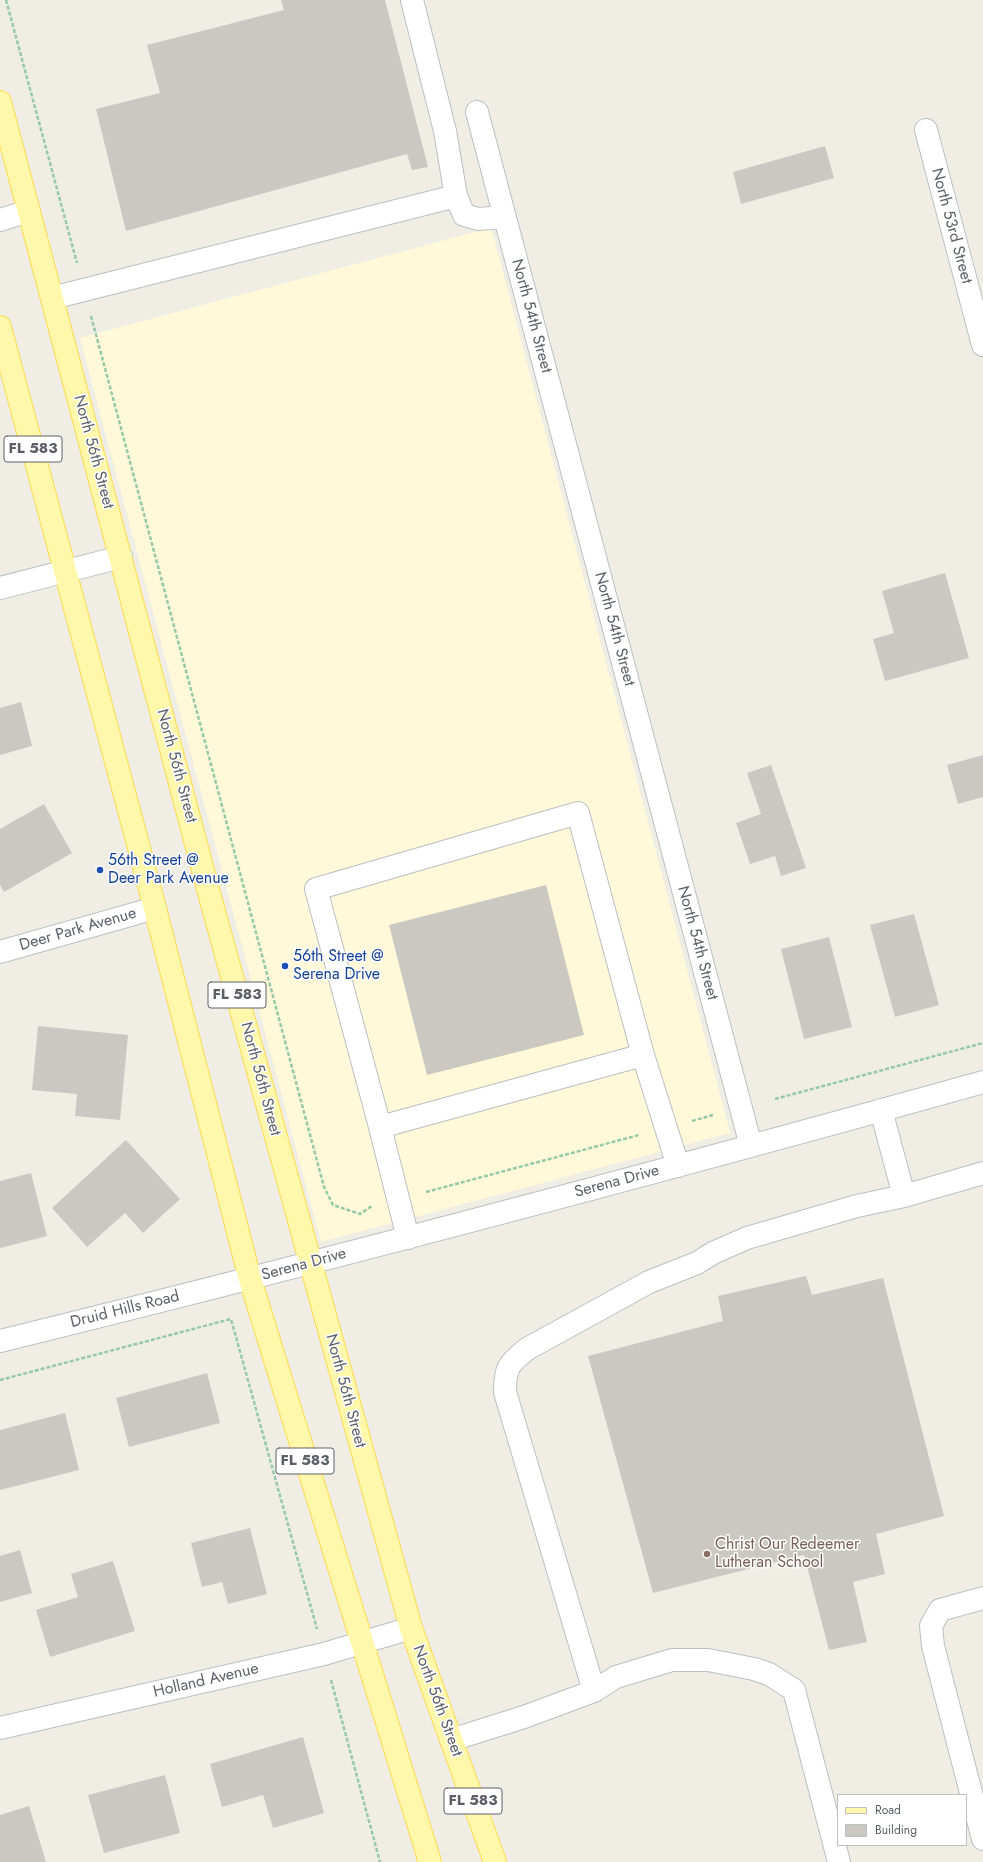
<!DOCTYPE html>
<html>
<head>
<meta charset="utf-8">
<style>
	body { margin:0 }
	#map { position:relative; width:983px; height:1862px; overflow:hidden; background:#f0eee4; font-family:Jost,sans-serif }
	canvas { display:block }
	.legend { position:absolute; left:837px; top:1794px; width:130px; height:52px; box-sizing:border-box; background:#fff; border:1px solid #bebfc2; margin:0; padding:5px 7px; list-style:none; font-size:12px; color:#5c6066 }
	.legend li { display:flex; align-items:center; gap:8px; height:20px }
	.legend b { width:20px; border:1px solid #bebfc2 }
</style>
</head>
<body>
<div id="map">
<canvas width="983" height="1862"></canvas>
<ul class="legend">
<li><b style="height:5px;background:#fff7aa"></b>Road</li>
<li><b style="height:11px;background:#cbc8c1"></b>Building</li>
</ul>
</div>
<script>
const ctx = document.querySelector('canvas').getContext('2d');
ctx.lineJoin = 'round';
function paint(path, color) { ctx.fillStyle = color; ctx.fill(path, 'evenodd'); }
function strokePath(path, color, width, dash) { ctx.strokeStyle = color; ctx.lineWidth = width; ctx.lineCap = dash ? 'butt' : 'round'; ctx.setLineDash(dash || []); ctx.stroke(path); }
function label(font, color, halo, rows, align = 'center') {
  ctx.font = font + ' Jost,sans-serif'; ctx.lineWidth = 3; ctx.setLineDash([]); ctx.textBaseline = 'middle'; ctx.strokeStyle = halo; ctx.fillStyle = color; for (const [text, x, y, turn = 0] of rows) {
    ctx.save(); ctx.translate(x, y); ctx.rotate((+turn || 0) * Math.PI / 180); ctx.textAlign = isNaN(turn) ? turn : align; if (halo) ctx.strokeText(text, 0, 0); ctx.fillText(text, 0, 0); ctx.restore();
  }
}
const commercial = new Path2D(`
	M490,228L492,231L730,1133L321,1242L80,338Z`);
const building = new Path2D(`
	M281,0H385L428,167L412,170L407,154L126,231L96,109L160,93L147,45L284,10Z
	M825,146L834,178L741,204L733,172Z
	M945,573L969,658L885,681L873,639L894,633L882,591Z
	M21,702L32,746L0,755V708Z
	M983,755V797L958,804L947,765Z
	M771,765L806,868L781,876L775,856L750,864L736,823L761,814L747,773Z
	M44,804L72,853L4,892L0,885V829Z
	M546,885L584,1035L427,1075L389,925Z
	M914,914L939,1005L895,1017L870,925Z
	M829,937L852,1027L804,1039L781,949Z
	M38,1026L128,1035L120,1120L75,1116L77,1094L32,1090Z
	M126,1140L180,1199L143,1233L125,1213L87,1247L52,1208Z
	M31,1173L47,1236L0,1248V1181Z
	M806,1276L812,1295L883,1278L944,1516L876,1534L885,1574L853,1582L867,1642L829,1650L804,1555L653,1593L588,1356L723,1321L718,1296Z
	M207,1373L220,1423L129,1447L116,1398Z
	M65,1413L79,1470L0,1490V1430Z
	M250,1528L267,1594L228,1604L222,1582L202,1587L191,1543Z
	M20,1550L32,1593L0,1602V1556Z
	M113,1561L135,1631L50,1657L36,1610L78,1597L71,1574Z
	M303,1737L324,1813L273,1828L263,1795L222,1807L210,1764Z
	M165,1775L180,1833L104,1853L88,1795Z
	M29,1806L46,1862H0V1815Z`);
const path = new Path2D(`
	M6,0L77,263
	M91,316L324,1187L333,1205L360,1214L372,1206
	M775,1099L983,1043
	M692,1121L713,1115
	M426,1192L639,1135
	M0,1380L231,1319L317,1629
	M331,1680L380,1862`);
const minor = new Path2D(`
	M412,0L445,131L456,196L464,215L478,219L505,217
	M477,112L751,1146
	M926,130L983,345
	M0,220L29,211
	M52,298L456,196
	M0,588L121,557
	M0,952L155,908
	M881,1110L904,1196
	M380,1127L316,889L578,813L643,1055
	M408,1238L380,1127L643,1055L678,1166
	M0,1341C329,1260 656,1173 983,1082
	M983,1598L940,1610L931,1626L933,1646L983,1839
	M594,1691L505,1392C505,1368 508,1364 527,1349L649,1282L697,1263L713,1253L747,1238L857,1206L904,1196L983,1173
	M0,1728L324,1654L411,1628
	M451,1740L524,1717L594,1691L616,1677L672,1660H708L754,1669L769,1674L794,1690L839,1862`);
const major = new Path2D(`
	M0,102L209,893L411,1628L495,1862
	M0,327L155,908L250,1279L430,1862`);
const markers = [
	[100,870,4,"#1a4fb4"],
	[285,966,4,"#1a4fb4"],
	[707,1554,4,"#8d6e63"]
];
const shields = [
	[33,449,58],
	[237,995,58],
	[305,1461,58],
	[473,1801,58]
];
const shieldNames = [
	["FL 583",33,449],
	["FL 583",237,995],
	["FL 583",305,1461],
	["FL 583",473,1801]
];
const streetNames = [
	["North 53rd Street",951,226,75],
	["North 54th Street",531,316,75],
	["North 56th Street",93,452,75],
	["North 54th Street",614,629,75],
	["North 56th Street",176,766,75],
	["Deer Park Avenue",78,930,-16],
	["North 54th Street",697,943,75],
	["North 56th Street",260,1079,75],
	["Serena Drive",617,1182,-15],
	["Serena Drive",304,1265,-15],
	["Druid Hills Road",125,1310,-14],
	["North 56th Street",345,1391,75],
	["Holland Avenue",206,1681,-13],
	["North 56th Street",437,1701,70]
];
const transitNames = [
	["56th Street @",108,861],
	["Deer Park Avenue",108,879],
	["56th Street @",293,957],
	["Serena Drive",293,975]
];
const educationNames = [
	["Christ Our Redeemer",715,1545],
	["Lutheran School",715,1563]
];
paint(commercial, '#fff9da');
paint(building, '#cbc8c1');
strokePath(minor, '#bcbec4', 24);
strokePath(major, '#ffda4e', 24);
strokePath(path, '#95c9a8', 2.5, [4, 2]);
strokePath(minor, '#fff', 22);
strokePath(major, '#fff7aa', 22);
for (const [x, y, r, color] of markers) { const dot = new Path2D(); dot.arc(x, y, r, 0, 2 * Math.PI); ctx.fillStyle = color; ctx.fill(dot); strokePath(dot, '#fff', 1.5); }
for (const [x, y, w] of shields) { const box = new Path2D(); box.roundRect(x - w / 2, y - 13, w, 26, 3); ctx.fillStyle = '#fff'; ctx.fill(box); strokePath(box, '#5c6066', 1); }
label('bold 15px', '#5c6066', null, shieldNames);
label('16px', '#5c6066', '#fff', streetNames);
label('16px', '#164399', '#fff', transitNames, 'left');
label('16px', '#785e54', '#fff', educationNames, 'left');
</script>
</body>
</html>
